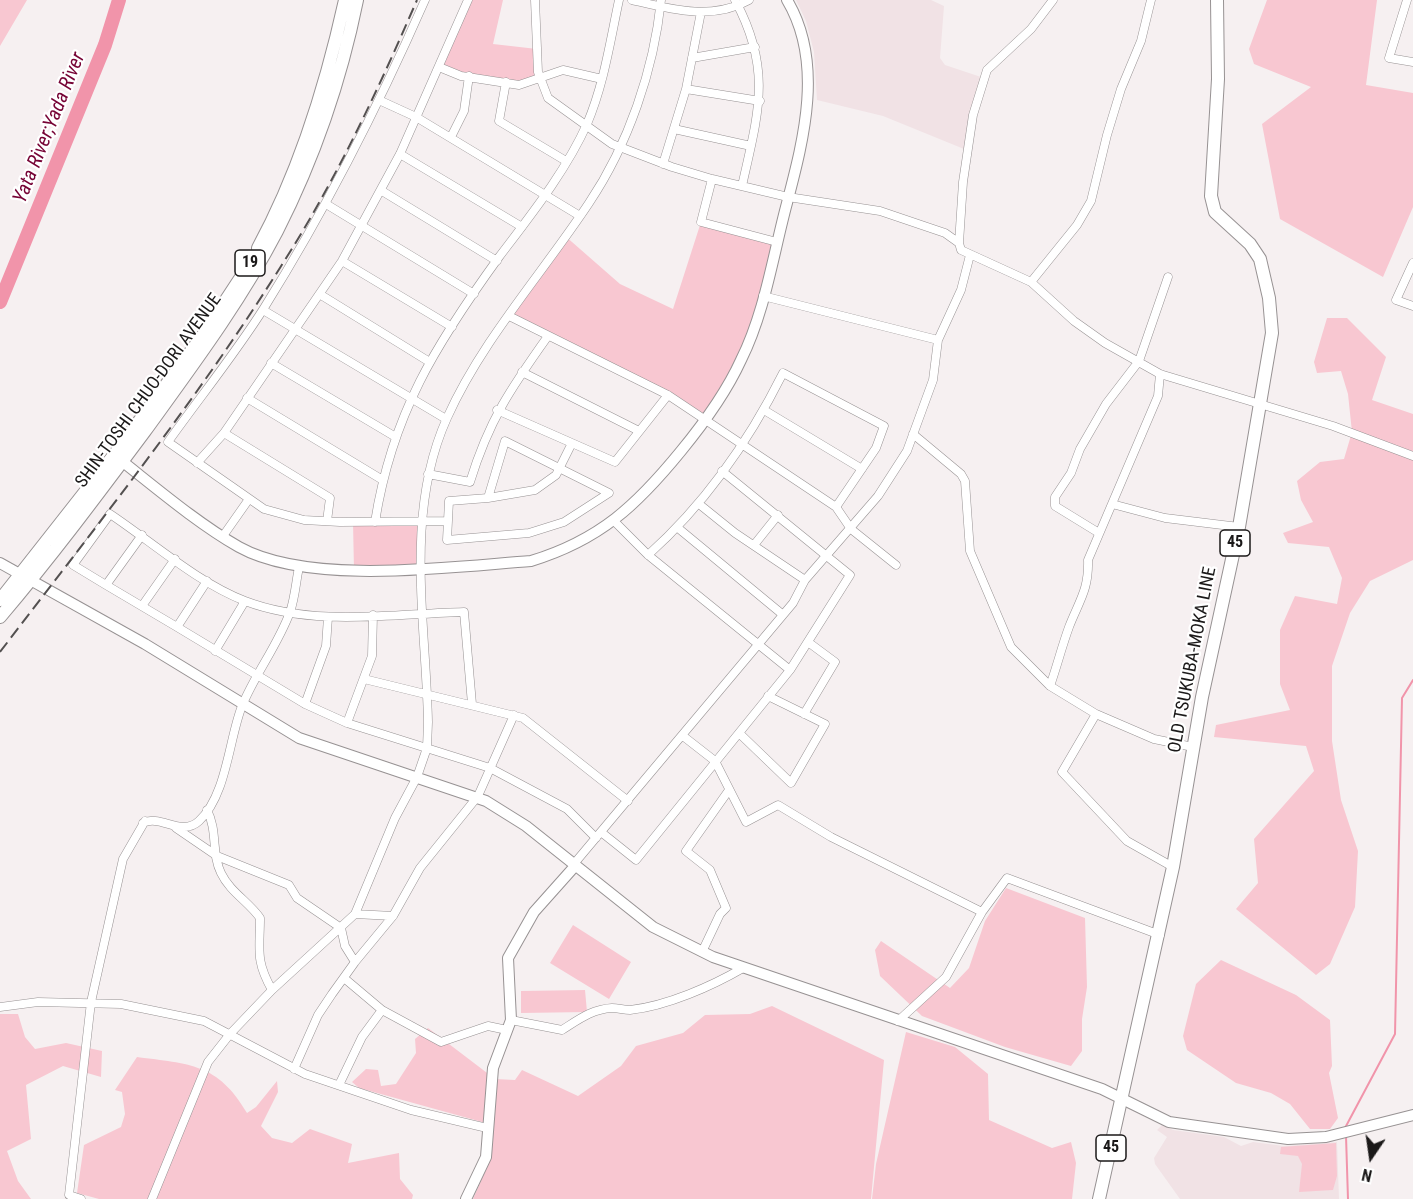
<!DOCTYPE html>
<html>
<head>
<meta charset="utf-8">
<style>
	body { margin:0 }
	#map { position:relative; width:1413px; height:1199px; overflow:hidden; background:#f6f0f1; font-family:"Roboto Condensed",sans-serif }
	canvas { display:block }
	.north { position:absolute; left:1341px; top:1127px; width:60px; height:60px; -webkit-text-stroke:4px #fff; paint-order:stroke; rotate:193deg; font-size:16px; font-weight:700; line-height:24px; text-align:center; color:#1b1919 }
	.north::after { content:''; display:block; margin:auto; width:21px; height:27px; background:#1b1919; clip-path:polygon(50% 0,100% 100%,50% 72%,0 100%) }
</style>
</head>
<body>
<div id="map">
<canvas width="1413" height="1199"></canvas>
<div class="north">N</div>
</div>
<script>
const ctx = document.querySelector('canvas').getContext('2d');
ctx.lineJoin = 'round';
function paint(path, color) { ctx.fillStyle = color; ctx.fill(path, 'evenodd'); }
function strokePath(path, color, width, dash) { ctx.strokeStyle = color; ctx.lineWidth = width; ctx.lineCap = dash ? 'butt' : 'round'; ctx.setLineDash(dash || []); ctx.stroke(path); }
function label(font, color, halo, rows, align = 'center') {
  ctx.font = font + ' "Roboto Condensed",sans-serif'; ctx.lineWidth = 4.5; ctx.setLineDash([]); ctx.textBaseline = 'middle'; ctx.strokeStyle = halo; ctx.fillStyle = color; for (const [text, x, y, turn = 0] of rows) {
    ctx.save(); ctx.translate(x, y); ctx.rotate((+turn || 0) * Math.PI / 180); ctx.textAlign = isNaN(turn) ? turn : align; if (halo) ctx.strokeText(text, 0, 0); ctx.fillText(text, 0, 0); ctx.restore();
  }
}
const built = new Path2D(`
	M796,0H931L944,6L940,58L945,65L981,77L973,102L964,149L883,116L817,100L814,52L806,21Z
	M1162,1125L1173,1130L1224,1137L1241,1146L1253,1142L1284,1146L1337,1142L1339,1199H1180L1155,1164L1154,1158L1167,1137L1157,1130Z`);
const green = new Path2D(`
	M0,0H27L0,46Z
	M468,0H503L493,44L537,49L540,78C506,89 472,77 439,67Z
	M1267,0H1377L1366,85L1413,93V207L1383,277L1280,219L1262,124L1311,87L1254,64L1249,49Z
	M701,222L777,242L742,359L706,421L668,395L509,316L564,235L620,284L673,309Z
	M1327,318H1347L1386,357L1372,400L1413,414V560L1370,581L1350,613L1332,666V741L1341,800L1358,851L1355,907L1330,964L1316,975L1236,909L1258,883L1254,839L1314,771L1306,746L1214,737L1216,725L1290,710L1280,684V630L1295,596L1337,604L1342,578L1329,547L1288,543L1283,533L1313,522L1301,500L1297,481L1320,462L1344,459L1352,432L1348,394L1341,371L1317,373L1314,362Z
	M420,521L422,568L354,570L353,522Z
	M1006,888L1085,918L1087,987L1082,1019V1051L1071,1066L1005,1047L922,1016L880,976L875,950L881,941L950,988L969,968L985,921Z
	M573,925L631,962L609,999L550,963Z
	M1221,960L1296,995L1330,1020L1332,1066L1329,1073L1338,1118L1330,1129H1310L1290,1104L1271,1093L1236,1083L1187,1050L1183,1036L1196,984Z
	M585,990L587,1012L521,1013V991Z
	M772,1006L884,1060L871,1199H473L489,1162L493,1125L359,1088L352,1082L366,1069L378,1070L381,1086L396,1084L416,1053L415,1039L428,1028L495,1079L515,1080L522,1070L578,1096L621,1066L636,1046L683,1033L705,1015L750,1014Z
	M0,1014H18L25,1037L35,1049L66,1043L102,1051L101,1077L63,1066L26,1085L31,1139L7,1151L18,1181L31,1199H0Z
	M906,1032L955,1047L988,1074L989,1120L1052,1148L1071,1142L1076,1163L1072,1199H872L876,1164Z
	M137,1057C189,1064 218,1063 247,1113L256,1107L277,1081L278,1092L261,1126L272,1138L292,1143L310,1129L352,1144L348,1163L399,1153L400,1179L413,1195L412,1199H99L77,1193L84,1145L121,1127L125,1114L122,1092L115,1090Z
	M1336,1143L1337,1176L1333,1190L1299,1192L1302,1164L1298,1156L1280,1154L1281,1147Z`);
const stream = new Path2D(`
	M1345,1128L1395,1034L1402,698L1413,680
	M1346,1136L1348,1199`);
const river = new Path2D(`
	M0,302L105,45L119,0`);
const street = new Path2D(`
	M425,0C378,107 326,209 264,308C235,354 200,397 168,442L264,509L304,520L340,522L448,521
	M535,0L538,72L548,98L612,144L672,167L712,179L788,197L880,211L945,233L959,243L961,250L1031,282L1074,321L1105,343L1160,374L1333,426L1413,456
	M632,0C670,9 712,21 749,0
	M735,0C773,70 758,114 742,186
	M1407,0L1389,58L1413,62
	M692,58L755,47
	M439,67L461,76L519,85L563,70L602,79
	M506,82L499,121L566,161
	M686,89L760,101
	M381,101L416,117L580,216
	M674,129L751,146
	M451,137L464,111L469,76
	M400,154L522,227
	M663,164L686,89L701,12
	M712,179L701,222L777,242
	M382,191L497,261
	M326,204L474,294
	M959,243L963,182L973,115L987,70L1031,29L1053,0
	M342,261L452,327
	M1413,263L1396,300L1413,306
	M1031,282L1077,225L1091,201L1107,135L1121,89L1141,41L1151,0
	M321,295L428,361
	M763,296L938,340
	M263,310L446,419
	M509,316L668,395L836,507L851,529L896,565
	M271,363L394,436
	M522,372L639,431
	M247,398L381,479
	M497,410L615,462L668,395
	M764,410L862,469
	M224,433L330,498L327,521
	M913,434L961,474L965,481L970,551L1011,647L1050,686L1096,714L1154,739L1193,747
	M505,441L609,493L564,522L529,533L447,540L449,501L488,498Z
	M197,463L224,433L342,261L400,154L468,0
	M428,474L470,482C489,420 511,388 548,336
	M488,498L535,490L556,475L572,443
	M699,504L735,533L805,580
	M1112,504L1165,518L1239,527
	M614,521L648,555L790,670
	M375,522C392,414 436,344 499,257C530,216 566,171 587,124C604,84 610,42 619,0
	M678,528L782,614
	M1099,533L1055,506V497L1071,473L1080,449L1106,404L1139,361L1168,277
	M142,535L106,585L73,565L110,514C152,542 198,583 245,601C313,627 392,614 464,612L472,704
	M223,536L249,499
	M754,545L778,515
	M648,555C705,504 749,441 783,373L884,426L876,448L836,507
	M207,581L177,627L305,704L347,723L372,656L373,615
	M106,585L177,627
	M142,606L175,559
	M215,651L245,601
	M364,679L523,718L628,801
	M1050,686C1057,666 1062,646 1069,627C1079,601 1089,590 1088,560L1158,396L1160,374
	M305,704L326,646L328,617
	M804,714L835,662L808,642
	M1096,714L1062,772L1127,841L1173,867
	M347,723L490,768L567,809L596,838
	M739,733L791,783L825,724L768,696
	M683,736L715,761L746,822L778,805L831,837L982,912
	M207,810C218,831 211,853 221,873C230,892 249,902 260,918C260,950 255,960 272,990
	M143,823C160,814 182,837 199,821C227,795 229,738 242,706C255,674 278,645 290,612C295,598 296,581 299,567
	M176,828L217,856L289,885L297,898L341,928L345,946L355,962
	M601,832L636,860L790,670L850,575L722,471
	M573,865L793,603L805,580L878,496L907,451L933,380L938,340L961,290L970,255
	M355,914L393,916
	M702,952L720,914L726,908L710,870L686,851L729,790
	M344,978L382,1010L441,1042L488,1026L507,1030
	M0,1007L38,1002L121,1004L204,1021L305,1074L411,1110L487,1128
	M511,1020L562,1030C578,1020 592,1009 612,1008C618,1008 624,1010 630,1010C667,1006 712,986 743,968
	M898,1021L946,977L982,912L1007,878L1160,935
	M294,1069L318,1015L332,994L355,962L393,916L420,868L478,796L514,715
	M339,1085L362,1037L382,1010
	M81,1199L69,1195L91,1002L123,859L145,821
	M152,1199L208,1062L230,1034L272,990L355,914L395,818L417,777L427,748L428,722C426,622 404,513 447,418C482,340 542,274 589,203C628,145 654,70 661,0`);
const secondary = new Path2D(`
	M118,458C155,487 197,523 239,547C309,586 451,567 531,561C600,540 637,505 681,451C704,423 726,393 741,360C765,312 773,255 787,203C804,138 824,62 787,0
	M0,563L145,644L299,738L486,801L526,826L653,927L713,957L1102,1089L1169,1122L1288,1139L1326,1137L1413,1115
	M466,1199L486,1157L493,1068L511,1020L508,958L534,912L575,866`);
const primary = new Path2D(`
	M258,248C300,171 326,86 345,0
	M0,600L114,455L203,335L245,271
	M0,617C51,557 98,494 145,431C192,366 240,302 277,231C314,158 341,79 357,0
	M1099,1199L1173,867L1202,697L1239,527L1272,333L1269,298L1260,259L1250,244L1215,212L1211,196L1218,79L1217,0`);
const rail = new Path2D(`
	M0,652C97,525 198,399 283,263C336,180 378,90 417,0`);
const shields = [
	[250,263,30],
	[1235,543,30],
	[1111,1148,30]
];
const shieldNames = [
	["19",250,263],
	["45",1235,543],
	["45",1111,1148]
];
const streetNames = [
	["SHIN-TOSHI CHUO-DORI AVENUE",149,391,-54],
	["OLD TSUKUBA-MOKA LINE",1193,660,-79]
];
const waterNames = [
	["Yata River;Yada River",50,128,-68]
];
paint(built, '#f1e2e5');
paint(green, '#f8c7d1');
strokePath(stream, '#f194aa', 2);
strokePath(river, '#f194aa', 14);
strokePath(street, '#979293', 9);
strokePath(secondary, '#979293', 12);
strokePath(primary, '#979293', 14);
strokePath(street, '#fff', 8);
strokePath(secondary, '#fff', 10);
strokePath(primary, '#fff', 12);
strokePath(rail, '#535050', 2, [12, 6]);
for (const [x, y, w] of shields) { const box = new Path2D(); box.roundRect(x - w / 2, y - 13, w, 26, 4.5); ctx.fillStyle = '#fff'; ctx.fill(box); strokePath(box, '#1b1919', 1.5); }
label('bold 16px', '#1b1919', null, shieldNames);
label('18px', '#1b1919', '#fff', streetNames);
label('italic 20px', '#760335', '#fff', waterNames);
</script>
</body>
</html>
